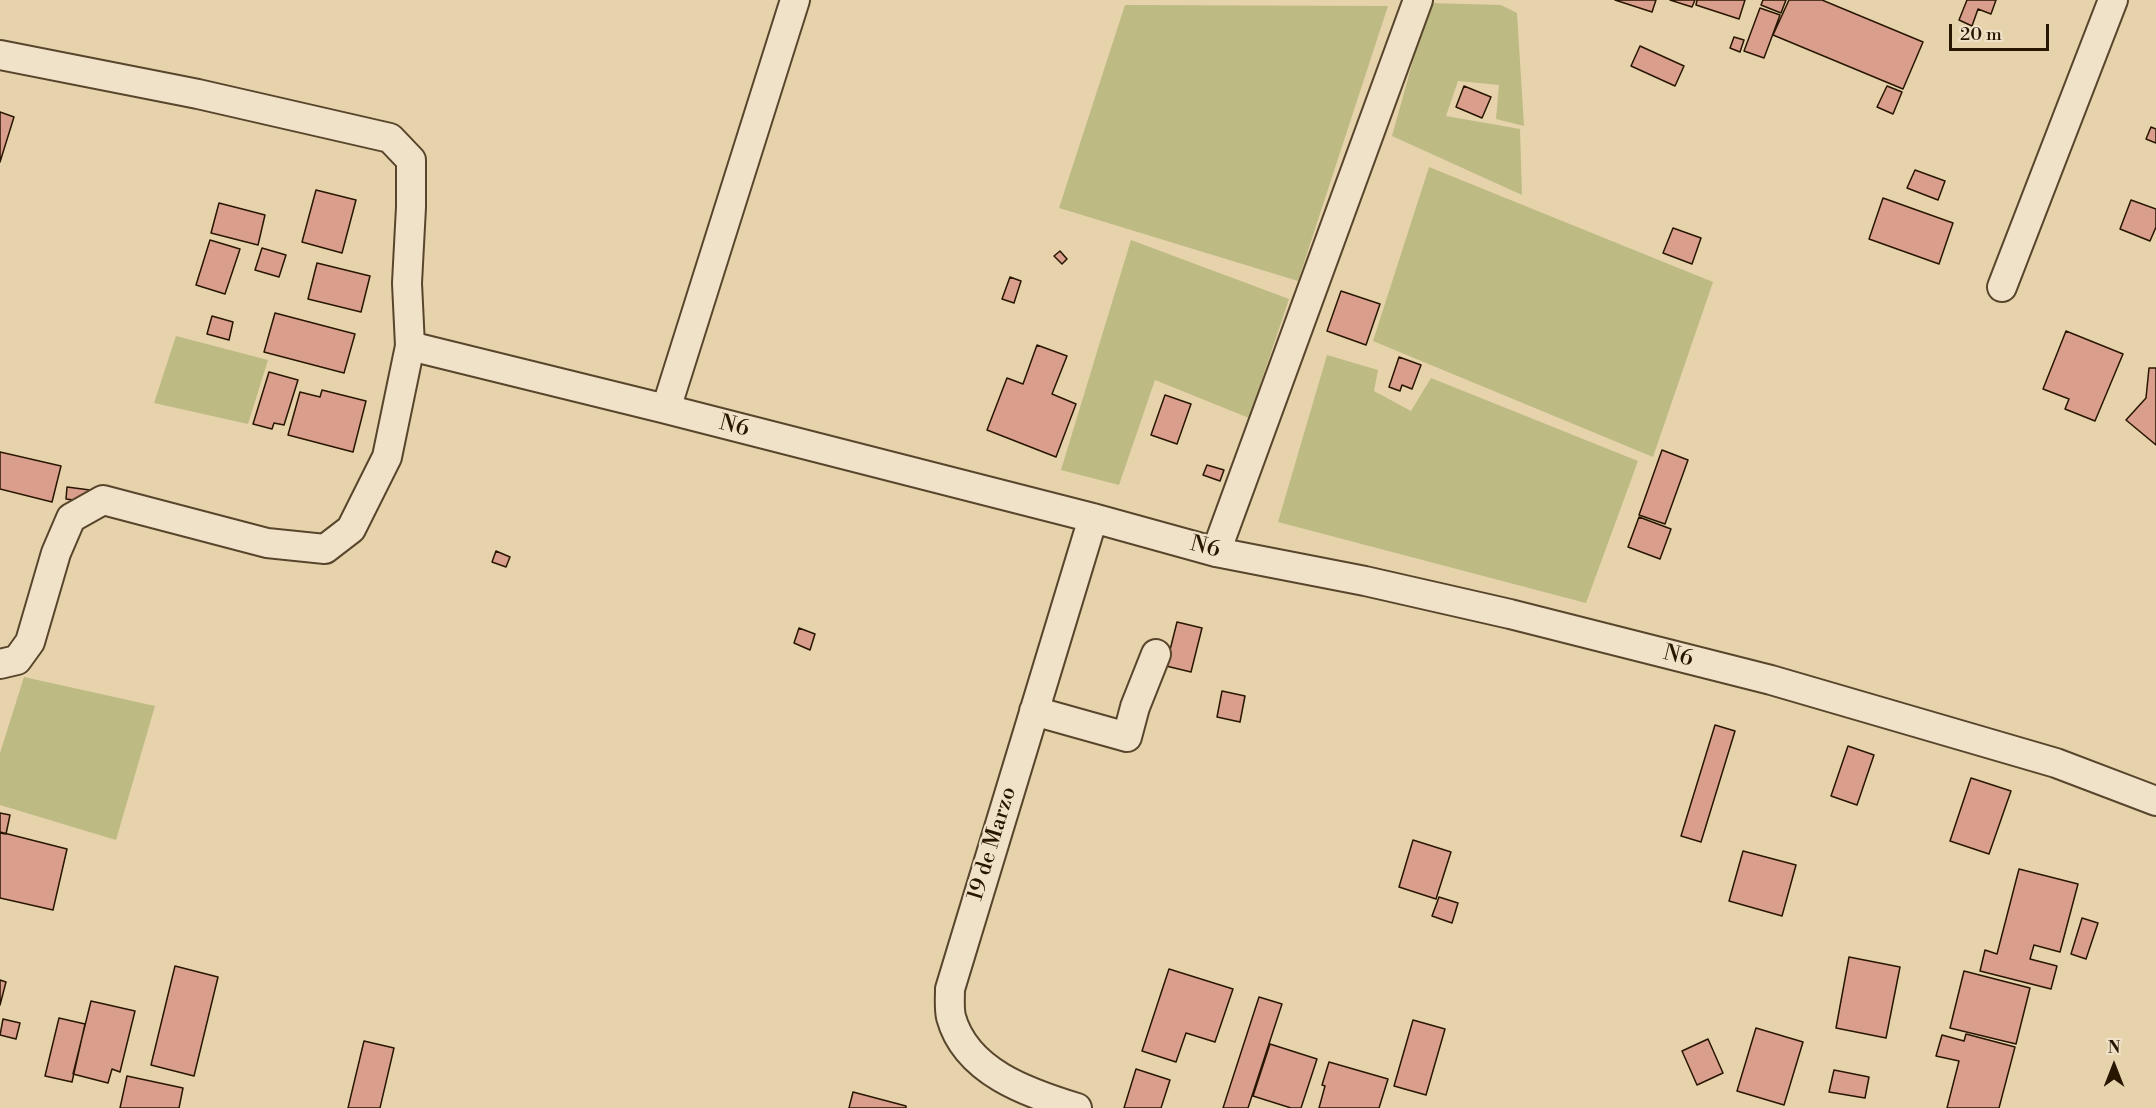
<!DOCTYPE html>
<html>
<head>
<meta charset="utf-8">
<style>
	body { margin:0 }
	#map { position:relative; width:2156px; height:1108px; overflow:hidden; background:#e6d3ac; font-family:"Libre Bodoni",serif }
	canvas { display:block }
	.north { position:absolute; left:2084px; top:1036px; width:60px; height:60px; -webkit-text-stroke:4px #efe2c9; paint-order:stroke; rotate:0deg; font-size:16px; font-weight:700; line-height:24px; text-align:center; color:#281600 }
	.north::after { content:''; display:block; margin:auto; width:21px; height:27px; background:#281600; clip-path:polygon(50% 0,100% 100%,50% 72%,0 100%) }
	.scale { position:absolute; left:1949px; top:24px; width:100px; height:27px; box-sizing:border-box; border:3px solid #281600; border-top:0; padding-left:8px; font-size:18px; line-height:21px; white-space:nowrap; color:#281600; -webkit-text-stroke:4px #efe2c9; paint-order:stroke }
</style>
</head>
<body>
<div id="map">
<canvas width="2156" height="1108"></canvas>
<div class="north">N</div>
<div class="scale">20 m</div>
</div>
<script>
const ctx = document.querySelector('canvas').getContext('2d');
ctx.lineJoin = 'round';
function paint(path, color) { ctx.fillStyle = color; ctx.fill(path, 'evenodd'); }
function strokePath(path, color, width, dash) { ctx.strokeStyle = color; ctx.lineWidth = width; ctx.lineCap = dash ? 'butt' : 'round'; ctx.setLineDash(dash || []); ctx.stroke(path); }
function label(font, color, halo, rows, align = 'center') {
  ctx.font = font + ' "Libre Bodoni",serif'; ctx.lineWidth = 4.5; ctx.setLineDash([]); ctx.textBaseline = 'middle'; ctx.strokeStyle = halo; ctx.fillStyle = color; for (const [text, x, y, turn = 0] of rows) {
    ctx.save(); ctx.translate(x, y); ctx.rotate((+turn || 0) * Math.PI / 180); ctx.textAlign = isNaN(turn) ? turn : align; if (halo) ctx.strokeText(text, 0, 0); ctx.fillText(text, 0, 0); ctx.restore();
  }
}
const green = new Path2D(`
	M1429,3L1501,5L1517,13L1524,126L1496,119L1499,85L1458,81L1446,116L1520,129L1522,195L1392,136Z
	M1125,5L1388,6L1298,281L1059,208Z
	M1429,167L1713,282L1653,457L1373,341Z
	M1131,240L1289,299L1249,418L1155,380L1119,485L1061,470Z
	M176,336L268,360L248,424L154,403Z
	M1327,355L1378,370L1374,391L1411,411L1431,378L1638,461L1586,603L1278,522Z
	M24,677L155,706L116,840L0,805V753Z`);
const building = new Path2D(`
	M1615,0H1656L1652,12Z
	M1670,0H1695L1692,7Z
	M1697,0H1745L1739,19L1696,5Z
	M1763,0H1786L1781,13L1761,5Z
	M1789,0H1822L1923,42L1903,89L1773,35Z
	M1967,0H1996L1991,14L1978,9L1972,26L1959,20Z
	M1760,8L1780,15L1764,58L1744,51Z
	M1734,37L1744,40L1740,52L1730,48Z
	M1640,46L1684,66L1675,86L1631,66Z
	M1464,86L1491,97L1482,118L1456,107Z
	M1887,86L1902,92L1893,114L1877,107Z
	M0,112L14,117L0,162Z
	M2151,127L2156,129V143L2146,139Z
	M1915,170L1945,181L1938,200L1907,188Z
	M316,190L356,200L342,253L302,242Z
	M1883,198L1953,223L1939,264L1869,239Z
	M2131,200L2156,209V227L2150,241L2120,229Z
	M219,203L265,215L258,245L211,233Z
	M1673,228L1701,238L1692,264L1663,253Z
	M210,240L240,249L225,294L196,285Z
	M262,248L286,255L279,277L255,270Z
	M1060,251L1067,259L1062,264L1054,256Z
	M317,263L370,276L361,312L308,299Z
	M1010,277L1021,281L1014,303L1002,299Z
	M1341,291L1380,304L1366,345L1327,331Z
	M275,313L355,334L344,373L264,352Z
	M212,316L233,322L229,340L207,334Z
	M2066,331L2123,354L2095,421L2065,409L2069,399L2043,389Z
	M1037,345L1067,356L1052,394L1076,404L1056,457L987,430L1007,378L1023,384Z
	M1399,357L1421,365L1412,389L1402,385L1400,391L1389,387Z
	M2149,368H2156V445L2126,420L2146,398Z
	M269,372L298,380L284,425L274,423L272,429L253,424Z
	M322,390L366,401L353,452L288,435L300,392L320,397Z
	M1165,395L1191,404L1177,444L1151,435Z
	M1662,450L1688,460L1665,524L1639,515Z
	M0,452L61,466L52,502L0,489Z
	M1207,465L1224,470L1220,481L1203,475Z
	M67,487L90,490L89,502L66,499Z
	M1639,517L1671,529L1660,559L1628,547Z
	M496,551L510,557L506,567L492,562Z
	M1177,622L1202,628L1191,672L1166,666Z
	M799,628L815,634L810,650L794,643Z
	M1222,691L1245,696L1240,722L1217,717Z
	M1715,725L1735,731L1701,842L1681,836Z
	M1848,746L1874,755L1857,805L1831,796Z
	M1971,778L2011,791L1989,854L1950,841Z
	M0,813L10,815L6,834L0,833Z
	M0,832L67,849L53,910L0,898Z
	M1413,840L1451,852L1436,899L1399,887Z
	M1743,851L1796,865L1782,916L1729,901Z
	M2019,869L2078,884L2060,952L2034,945L2030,959L2057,966L2051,989L1980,971L1985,950L1997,954Z
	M1439,897L1458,903L1452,923L1432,916Z
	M2082,918L2098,923L2086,959L2071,954Z
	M1849,957L1900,967L1886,1038L1836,1028Z
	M175,966L218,977L194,1076L151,1065Z
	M1169,969L1233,989L1215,1042L1186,1033L1176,1062L1142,1051Z
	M1964,971L2030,988L2016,1044L1950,1028Z
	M0,980L6,982L0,1005Z
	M1259,997L1282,1004L1248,1108H1223Z
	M91,1001L135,1011L120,1072L112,1069L108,1083L73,1074Z
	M59,1018L85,1024L72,1082L45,1076Z
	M3,1019L20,1023L16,1039L0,1035Z
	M1413,1020L1445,1029L1426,1095L1394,1086Z
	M1756,1028L1803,1042L1784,1105L1737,1091Z
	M1966,1034L2015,1047L1999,1108H1947L1959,1061L1936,1056L1942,1035L1964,1041Z
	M1708,1039L1723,1073L1697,1085L1682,1051Z
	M364,1041L394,1048L380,1108H348Z
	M1270,1044L1317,1059L1301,1108H1291L1253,1096Z
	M1329,1062L1388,1079L1379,1108H1319L1325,1086L1322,1085Z
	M1136,1069L1170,1080L1161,1108H1124Z
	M1834,1070L1869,1077L1865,1098L1829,1092Z
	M127,1076L183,1088L179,1108H120Z
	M853,1092L906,1106V1108H849Z`);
const street = new Path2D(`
	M795,0L666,409L1093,518L1216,552L1365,581L1510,614L1771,680L2056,763L2156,801
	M0,55L198,94L390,138L411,160V207L407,283L410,346L387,457L351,529L325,549L267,543L103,500L71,518L56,553L30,642L17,660L0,664
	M2002,287L2113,0
	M410,346L666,409
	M1216,552L1418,0
	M1034,711L1127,737L1135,707L1156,654
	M1077,1108C1028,1093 966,1072 951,1017C949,1008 950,998 950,989L1093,518`);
const streetNames = [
	["N6",734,427,14],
	["N6",1205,548,14],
	["N6",1678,657,14],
	["19 de Marzo",993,844,-73]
];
paint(green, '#bdba84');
paint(building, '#d99f8c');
strokePath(building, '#281600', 1.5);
strokePath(street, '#58452b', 32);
strokePath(street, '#efe2c9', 28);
label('22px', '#281600', '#efe2c9', streetNames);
</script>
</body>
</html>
